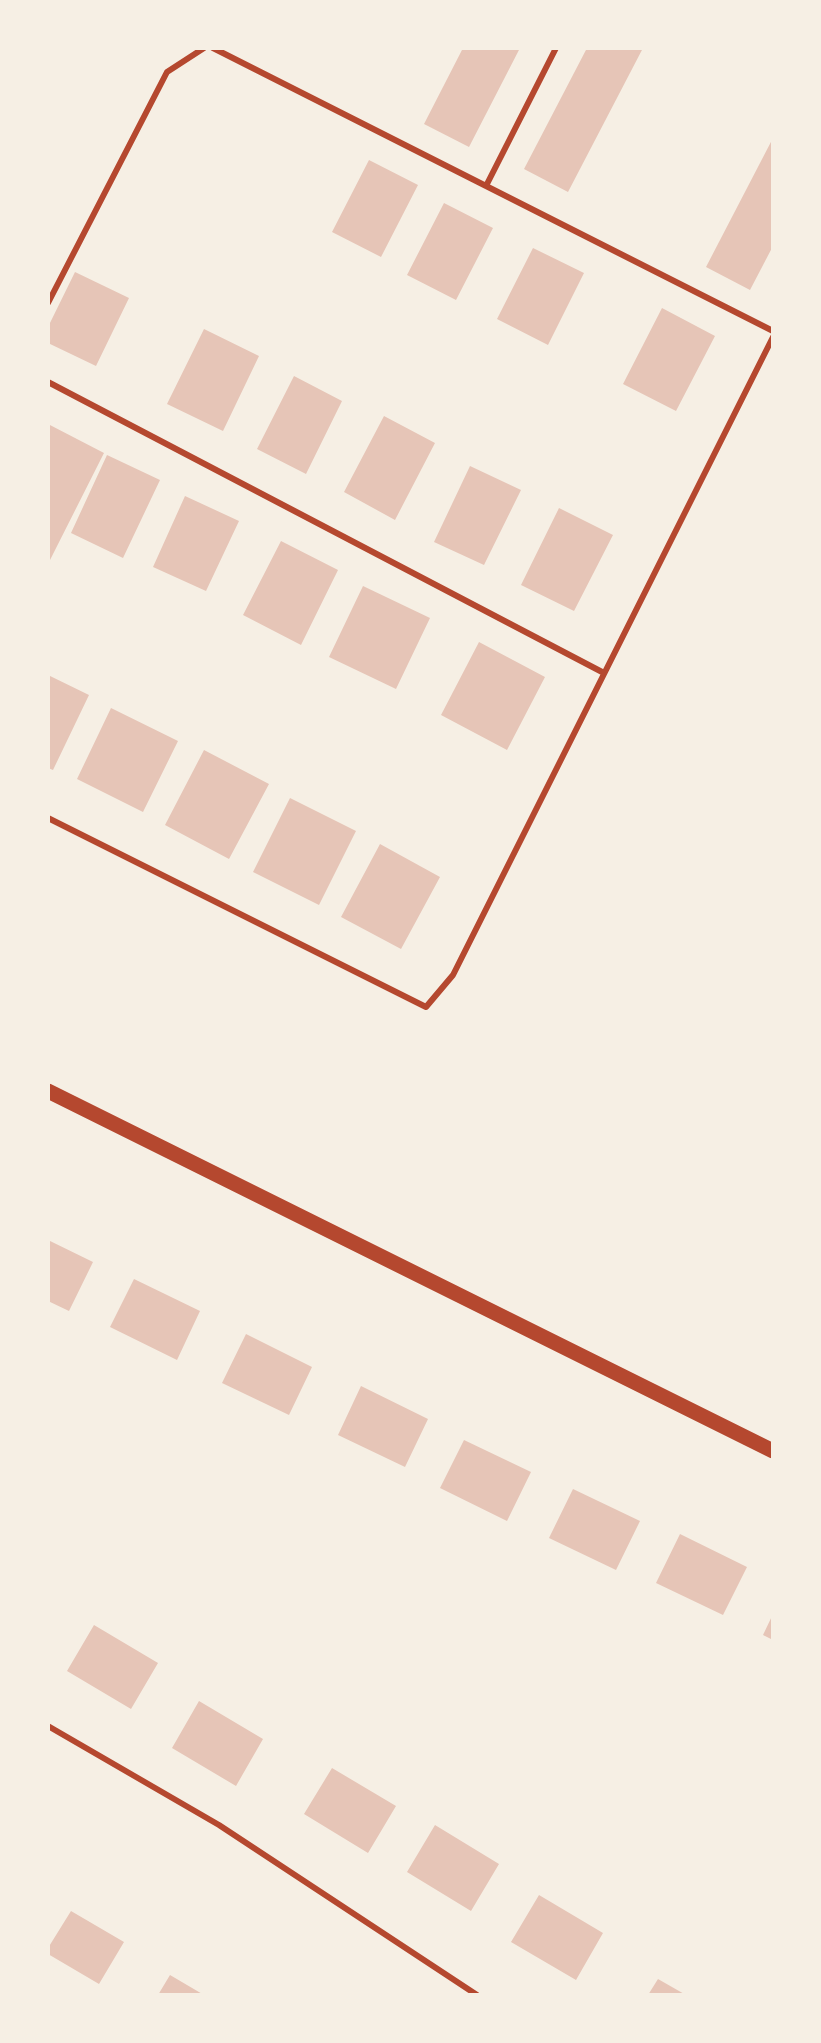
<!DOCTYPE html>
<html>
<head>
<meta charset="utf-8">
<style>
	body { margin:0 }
	#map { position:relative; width:821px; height:2043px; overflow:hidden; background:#f6efe4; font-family:Barlow,sans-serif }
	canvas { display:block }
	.frame { position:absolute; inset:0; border:50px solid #f6efe4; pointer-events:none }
</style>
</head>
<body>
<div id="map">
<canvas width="821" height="2043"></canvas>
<div class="frame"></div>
</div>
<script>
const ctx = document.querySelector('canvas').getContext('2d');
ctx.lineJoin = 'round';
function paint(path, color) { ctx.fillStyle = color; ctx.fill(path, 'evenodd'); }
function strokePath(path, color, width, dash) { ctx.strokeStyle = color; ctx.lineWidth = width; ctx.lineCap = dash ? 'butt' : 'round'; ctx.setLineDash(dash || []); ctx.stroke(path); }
const building = new Path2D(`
	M463,48H520L469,147L424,124Z
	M587,48H643L568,192L524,169Z
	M773,138V246L750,290L706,267Z
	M369,160L418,185L381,257L332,232Z
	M444,203L493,228L456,300L407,275Z
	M533,248L584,273L548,345L497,319Z
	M75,272L129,298L96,366L48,343V327Z
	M662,308L715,336L676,411L623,384Z
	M204,329L259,356L223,431L167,404Z
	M294,376L342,401L306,474L257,449Z
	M384,416L435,443L395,520L344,492Z
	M48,424L104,453L48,564Z
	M107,455L160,480L123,558L71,533Z
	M470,466L521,490L484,565L434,542Z
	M185,496L239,521L206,591L153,567Z
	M559,508L613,535L574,611L521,585Z
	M281,541L338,570L301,645L243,615Z
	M363,586L430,618L396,689L329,657Z
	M479,642L545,677L507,750L441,715Z
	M48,675L89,695L53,770L48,768Z
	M111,708L178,741L143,812L77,779Z
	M204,750L269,784L229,859L165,825Z
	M290,798L356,831L319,905L253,872Z
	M380,844L440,877L401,949L341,917Z
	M48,1240L93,1262L69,1311L48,1301Z
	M134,1279L200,1311L177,1360L110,1327Z
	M246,1334L312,1367L289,1415L222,1383Z
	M361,1386L428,1419L405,1467L338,1435Z
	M464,1440L531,1472L507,1521L440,1488Z
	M573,1489L640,1521L616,1570L549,1538Z
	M680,1534L747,1567L723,1615L656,1583Z
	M773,1614V1640L763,1635Z
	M94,1625L158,1663L131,1709L67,1671Z
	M199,1701L263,1739L236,1786L172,1748Z
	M332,1768L396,1806L368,1853L304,1814Z
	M435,1825L499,1864L471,1911L407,1872Z
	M539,1895L603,1933L576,1980L511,1942Z
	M71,1911L124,1942L99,1984L48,1954V1948Z
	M170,1975L204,1995H158Z
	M658,1979L686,1995H648Z`);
const minor = new Path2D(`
	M213,48L773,331
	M486,186L556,48
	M48,303L167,72L204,48
	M48,382L604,673
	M48,818L426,1007L453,975L773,337
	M48,1726L219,1825L477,1995`);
const primary = new Path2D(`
	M48,1091L773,1451`);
paint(building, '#e6c5b7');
strokePath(minor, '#b5482f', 6);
strokePath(primary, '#b5482f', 15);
</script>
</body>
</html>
